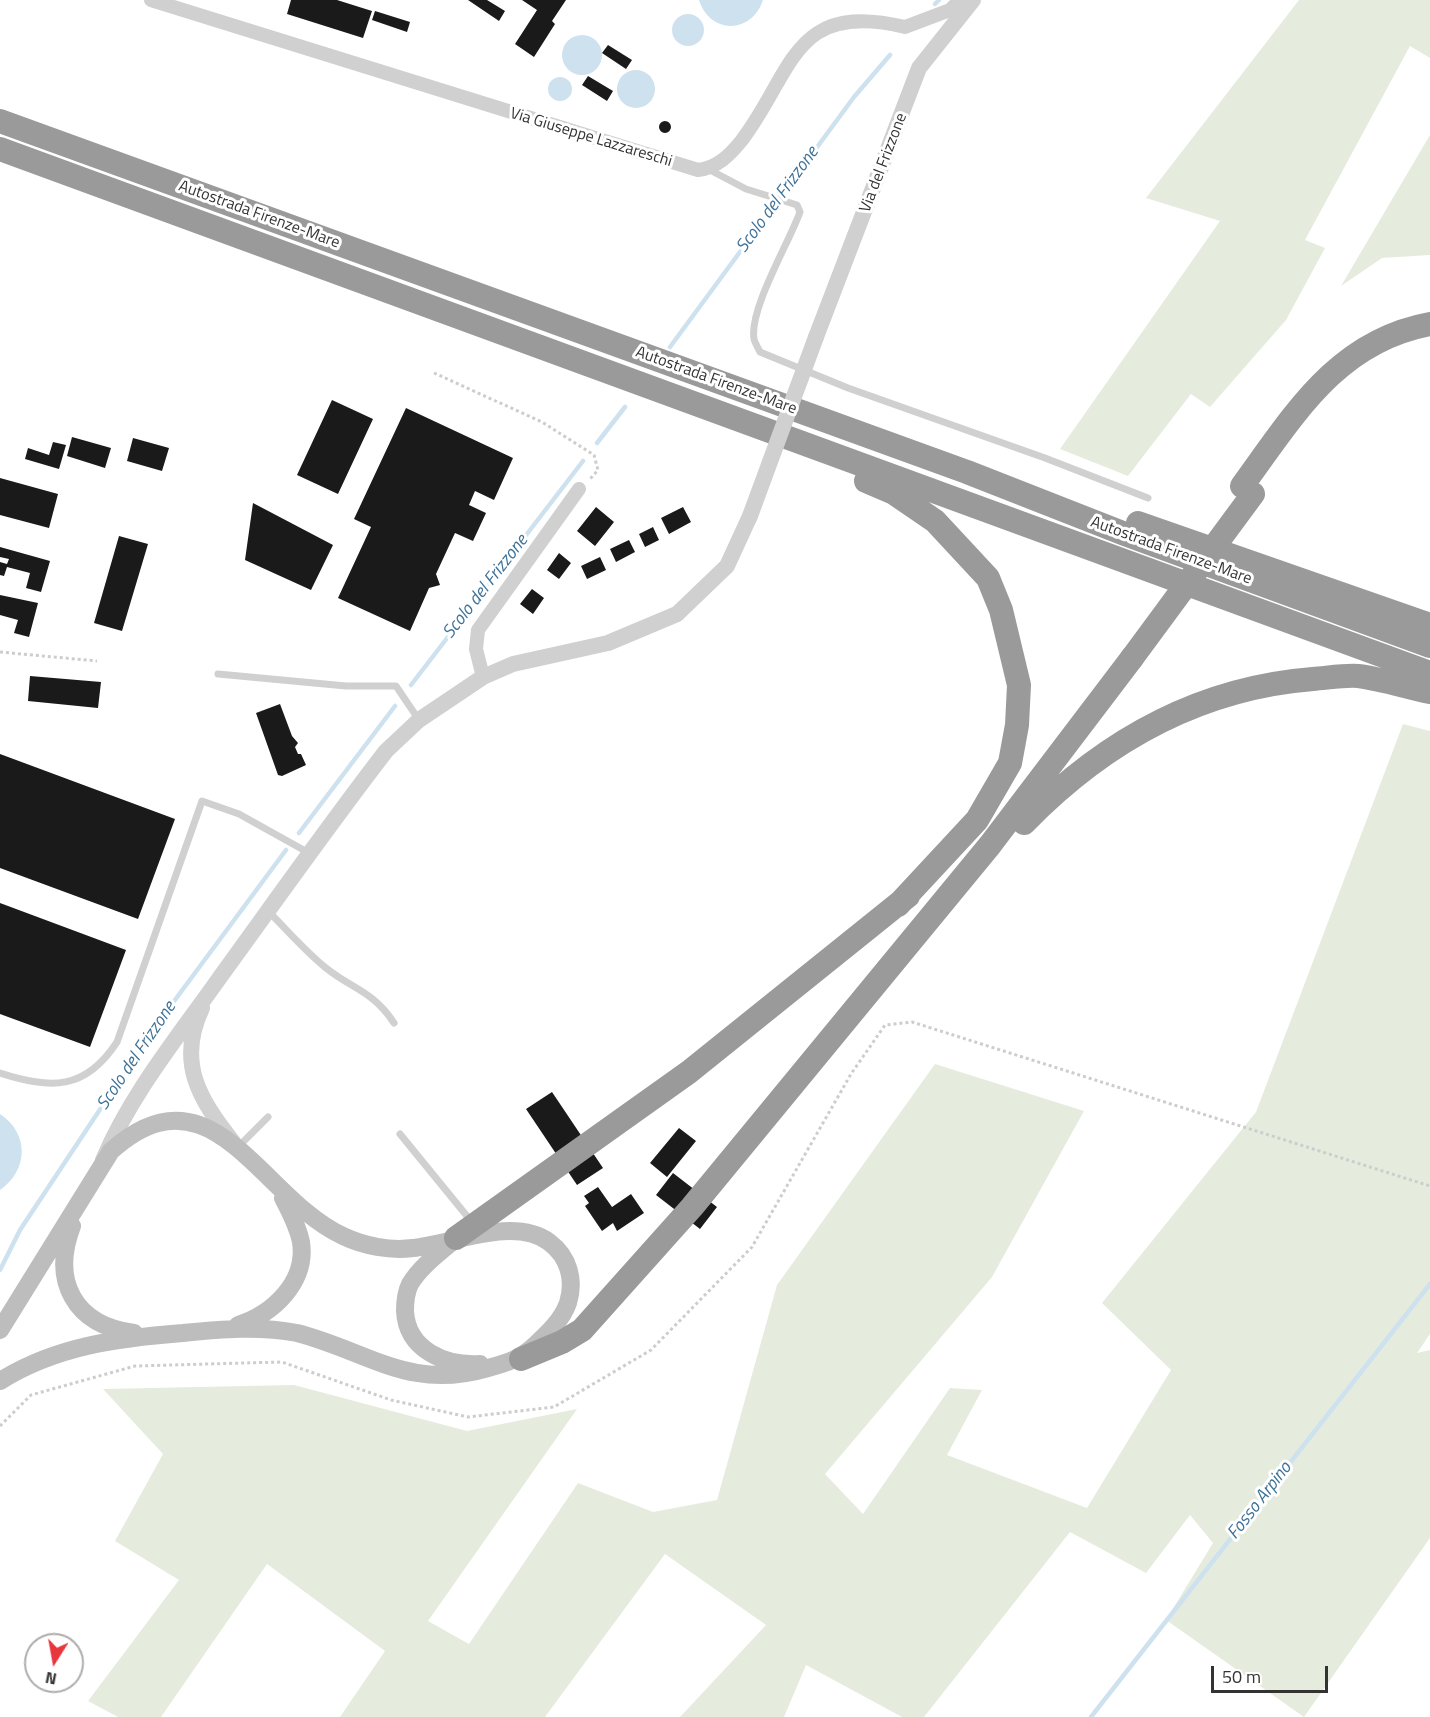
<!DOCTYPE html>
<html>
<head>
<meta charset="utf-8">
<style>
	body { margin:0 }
	#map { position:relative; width:1430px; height:1717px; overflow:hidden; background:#fff; font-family:"Titillium Web",sans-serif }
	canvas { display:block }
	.north { position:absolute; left:24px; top:1633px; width:60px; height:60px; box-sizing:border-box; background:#fff; border:2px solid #adadad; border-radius:50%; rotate:191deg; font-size:16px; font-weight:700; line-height:24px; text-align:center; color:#333 }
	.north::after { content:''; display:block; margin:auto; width:21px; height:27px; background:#e8363d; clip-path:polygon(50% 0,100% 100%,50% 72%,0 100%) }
	.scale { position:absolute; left:1211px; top:1666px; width:117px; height:27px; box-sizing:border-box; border:3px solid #333; border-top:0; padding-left:8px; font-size:18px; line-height:21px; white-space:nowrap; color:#333; -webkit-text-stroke:4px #fff; paint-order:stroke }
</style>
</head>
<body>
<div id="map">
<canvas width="1430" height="1717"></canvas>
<div class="north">N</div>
<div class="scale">50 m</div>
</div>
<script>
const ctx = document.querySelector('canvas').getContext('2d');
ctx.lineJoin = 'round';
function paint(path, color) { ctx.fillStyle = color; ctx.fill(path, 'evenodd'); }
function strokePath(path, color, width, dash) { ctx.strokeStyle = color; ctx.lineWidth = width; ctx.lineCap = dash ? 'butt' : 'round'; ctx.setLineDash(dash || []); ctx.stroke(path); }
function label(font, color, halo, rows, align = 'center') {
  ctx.font = font + ' "Titillium Web",sans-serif'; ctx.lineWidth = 6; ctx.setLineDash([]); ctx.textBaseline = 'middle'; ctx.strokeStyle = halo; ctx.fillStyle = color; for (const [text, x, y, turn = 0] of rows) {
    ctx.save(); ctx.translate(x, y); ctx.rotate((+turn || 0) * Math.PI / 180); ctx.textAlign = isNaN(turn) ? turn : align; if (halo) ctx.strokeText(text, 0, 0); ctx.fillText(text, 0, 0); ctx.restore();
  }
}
const green = new Path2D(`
	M1299,0H1430V58L1410,46L1305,240L1325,248L1286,320L1210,407L1191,394L1128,476L1060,449L1220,221L1146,198Z
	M1430,135V255L1382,258L1341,286Z
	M1403,724L1430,731V1334L1417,1353L1430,1350V1538L1304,1717L1166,1620L1213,1543L1190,1515L1146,1573L1070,1532L924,1717H902L806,1665L784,1717H680L766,1625L665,1554L545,1717H340L385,1651L267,1564L161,1717H118L88,1701L179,1580L115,1541L163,1454L103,1389L294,1385L467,1431L577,1409L428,1621L469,1644L578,1483L653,1512L717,1500L777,1285L935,1064L1084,1111L992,1277L825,1474L863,1514L950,1388L982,1390L947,1455L1087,1508L1171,1370L1102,1303L1256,1112Z`);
const water = new Path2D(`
	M699,0H763C752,34 710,35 699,0Z
	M672 30a16 16 0 1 1 32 0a16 16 0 1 1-32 0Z
	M562 55a20 20 0 1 1 40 0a20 20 0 1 1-40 0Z
	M617 89a19 19 0 1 1 38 0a19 19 0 1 1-38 0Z
	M548 89a12 12 0 1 1 24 0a12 12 0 1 1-24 0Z
	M0,1114C29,1133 29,1170 0,1190Z`);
const stream = new Path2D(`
	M935,4L939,0
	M670,347L854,97L890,55
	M597,443L625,407
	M411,685L583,461
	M299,833L395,706
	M0,1270L20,1230L152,1031L286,850
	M1091,1717L1430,1284`);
const building = new Path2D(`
	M291,0H337L372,11L363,38L287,14Z
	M468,0H487L505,11L499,21Z
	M522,0H566L552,21L555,24L534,57L515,44L537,10Z
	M375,11L410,22L407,32L372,20Z
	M608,45L632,60L626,69L602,53Z
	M588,76L613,91L607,101L582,85Z
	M659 127a6 6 0 1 1 12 0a6 6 0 1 1-12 0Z
	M332,400L373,419L338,494L297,475Z
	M406,408L513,458L494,500L475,491L469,505L486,513L473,541L455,533L436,574L440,585L429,588L410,631L338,598L371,527L354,519Z
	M72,437L111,448L105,468L67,456Z
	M133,438L169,448L162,471L127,461Z
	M53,442L66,445L59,469L25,459L28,448L49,455Z
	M0,478L58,494L49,528L0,515Z
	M253,503L333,545L311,590L245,560Z
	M596,507L614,522L595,546L577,531Z
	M683,507L691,522L669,534L661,518Z
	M653,527L659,540L645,547L639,534Z
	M119,536L148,544L122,631L94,623Z
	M629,540L635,552L616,562L610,549Z
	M0,547L50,561L41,592L26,588L30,573L7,567L4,576L0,575V562L7,564L9,559L0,557Z
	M559,553L571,563L559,579L547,570Z
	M600,557L606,570L587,579L581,566Z
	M532,589L544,598L533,614L520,604Z
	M0,595L38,603L29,637L14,633L18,620L0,615Z
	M30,676L101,682L98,708L28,701Z
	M280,704L292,736L298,743L295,747L298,754H301L306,765L282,776L278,775L256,713Z
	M0,754L175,819L138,919L0,868Z
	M0,903L126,950L90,1047L0,1014Z
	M552,1092L603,1168L577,1185L526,1109Z
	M679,1128L696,1141L667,1177L650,1163Z
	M673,1173L717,1207L700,1229L656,1195Z
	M598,1187L612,1207L631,1194L644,1213L617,1231L613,1223L602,1231L585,1206L589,1203L584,1196Z`);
const path = new Path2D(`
	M434,373L542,422L594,455L598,470L590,479
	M0,652L97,661
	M0,1426L31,1395L135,1366L282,1362L391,1400L468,1417L554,1407L651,1350L752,1247L851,1074L885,1025L912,1022L1430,1186`);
const service = new Path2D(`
	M708,169L746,189L797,205L800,212C789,243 749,309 754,339C755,343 758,348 760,352L848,388L1045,458L1148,498
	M218,674L346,686H396L419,720
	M269,912C288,931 305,951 326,968C352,989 373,991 394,1023
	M0,1073C51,1089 85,1091 117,1042L202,801L239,814L309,853
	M400,1134L471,1221
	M238,1147L268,1117`);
const minor = new Path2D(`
	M151,0L698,170C717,168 730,155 742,140C794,71 793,0 905,27L950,10L960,0
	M483,677L476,649L478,630L579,489`);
const tertiary = new Path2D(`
	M816,337L919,68L973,0
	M202,1008C176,1063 200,1100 233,1142
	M103,1160C131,1094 177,1038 218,980C274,903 328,826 386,751L419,720L483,677L513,664L608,643L677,614L727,566L750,516`);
const secondary = new Path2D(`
	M72,1226C51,1281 74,1325 134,1333
	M453,1241C438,1254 420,1267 410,1284C406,1292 405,1302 405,1311C407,1350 445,1366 480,1364
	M238,1325C273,1314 307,1282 301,1242C298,1226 290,1212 283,1198
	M0,1330L111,1151C212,1060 261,1199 343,1236C364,1246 390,1251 413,1248C452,1244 514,1216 549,1242C569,1257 575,1280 568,1303C562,1320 548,1333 535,1345C520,1359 507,1363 488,1368C409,1391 370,1352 297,1333C259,1326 222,1329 183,1333C118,1338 56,1346 0,1381`);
const motorway = new Path2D(`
	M0,121L967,472L1125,534L1430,646
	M0,149L1430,673
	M866,481L894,493L935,521L988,578L1001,610L1019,685L1017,725L1010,763L977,820L898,905
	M1242,486C1294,415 1337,341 1430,324
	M1138,523L1430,625
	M1024,823C1103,742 1198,688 1313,679C1327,678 1344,675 1358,676C1382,679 1406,687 1430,692
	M456,1238L689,1072L908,896
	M521,1359L562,1342L582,1330L692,1207L990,845L1132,658`);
const tertiaryBridge = new Path2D(`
	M750,516L816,337`);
const motorwayBridge = new Path2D(`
	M1132,658L1253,494`);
const streetNames = [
	["Via Giuseppe Lazzareschi",591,138,17],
	["Via del Frizzone",884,163,-69],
	["Autostrada Firenze-Mare",259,215,20],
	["Autostrada Firenze-Mare",716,381,20],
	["Autostrada Firenze-Mare",1171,551,20]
];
const waterNames = [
	["Scolo del Frizzone",778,200,-54],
	["Scolo del Frizzone",486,587,-52],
	["Scolo del Frizzone",137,1056,-56],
	["Fosso Arpino",1260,1501,-52]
];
paint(green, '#e5ecde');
paint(water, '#cee1ee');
strokePath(stream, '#cee1ee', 4.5);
paint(building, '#1a1a1a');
strokePath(path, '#cdcdcd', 3, [3, 3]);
strokePath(service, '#d0d0d0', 7);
strokePath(minor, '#d0d0d0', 14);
strokePath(tertiary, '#d0d0d0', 16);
strokePath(secondary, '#bdbdbd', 18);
strokePath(motorway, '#9a9a9a', 24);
strokePath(tertiaryBridge, '#d0d0d0', 16);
strokePath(motorwayBridge, '#9a9a9a', 24);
label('16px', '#333', '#fff', streetNames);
label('italic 18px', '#3e7298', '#fff', waterNames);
</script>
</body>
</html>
